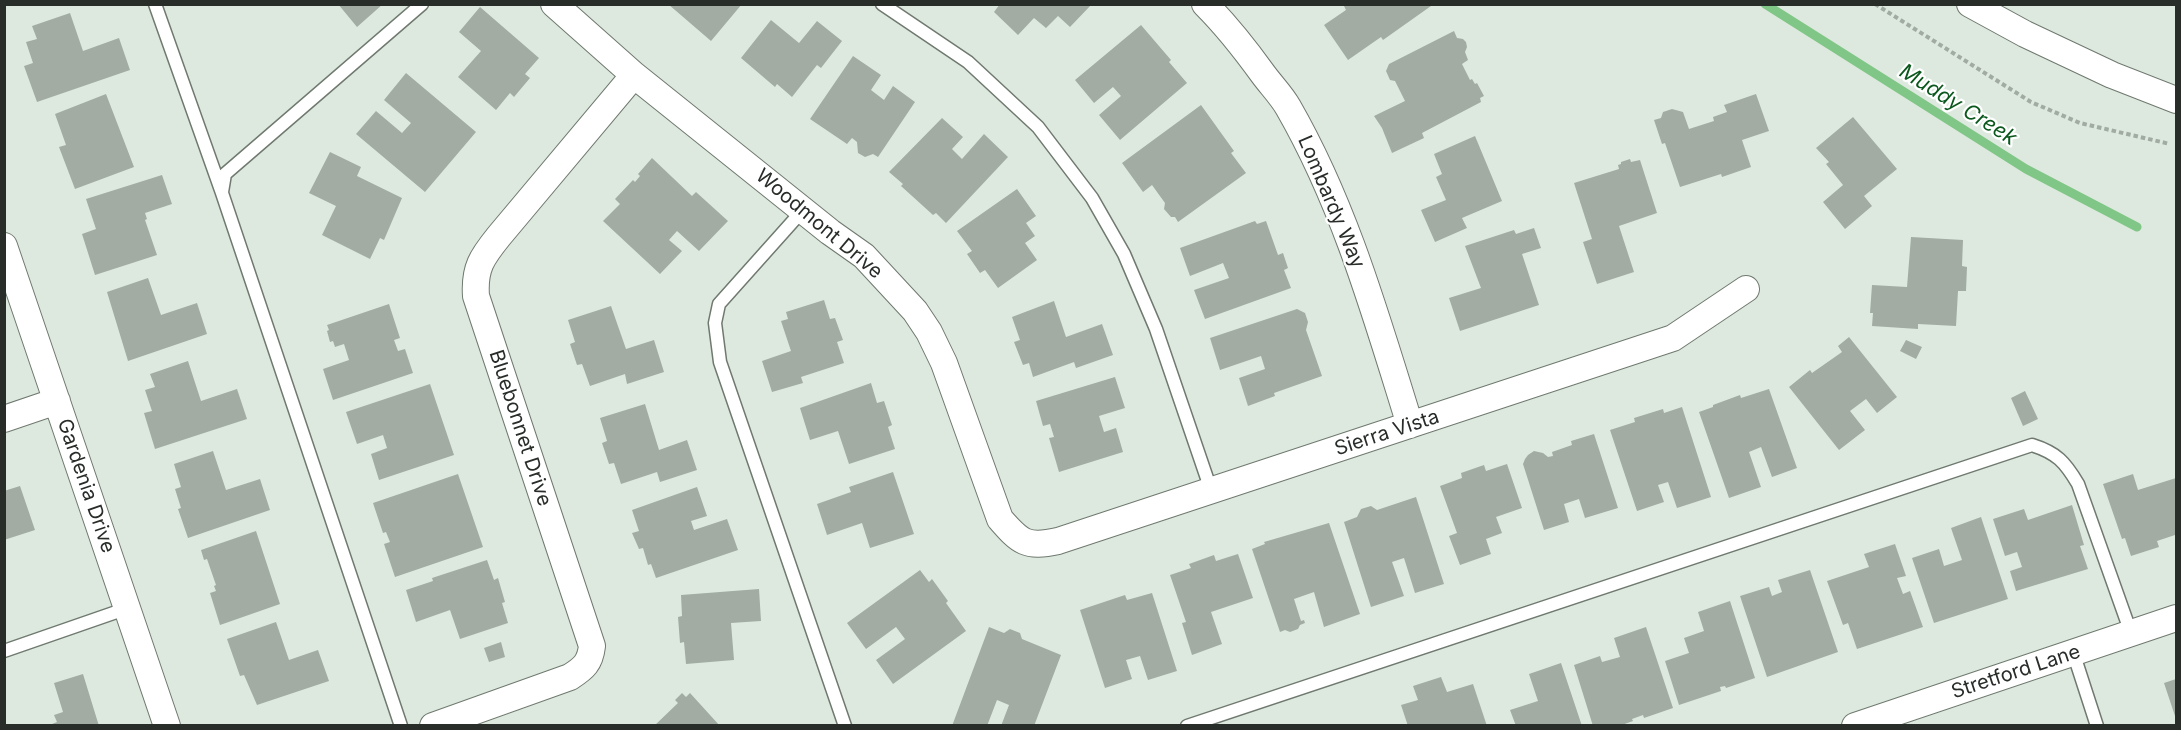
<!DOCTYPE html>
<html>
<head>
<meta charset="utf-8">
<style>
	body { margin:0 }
	#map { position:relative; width:2181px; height:730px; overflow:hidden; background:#dde9de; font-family:Inter,sans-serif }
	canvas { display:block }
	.frame { position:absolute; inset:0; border:6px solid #292d29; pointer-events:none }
</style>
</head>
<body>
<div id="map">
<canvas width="2181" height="730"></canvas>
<div class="frame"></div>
</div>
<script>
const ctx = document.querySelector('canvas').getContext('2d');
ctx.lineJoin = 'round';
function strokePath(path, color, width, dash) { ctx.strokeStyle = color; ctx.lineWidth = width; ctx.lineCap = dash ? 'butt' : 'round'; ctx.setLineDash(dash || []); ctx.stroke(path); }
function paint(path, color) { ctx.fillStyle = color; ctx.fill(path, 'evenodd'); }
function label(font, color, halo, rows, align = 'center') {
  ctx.font = font + ' Inter,sans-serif'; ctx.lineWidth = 4.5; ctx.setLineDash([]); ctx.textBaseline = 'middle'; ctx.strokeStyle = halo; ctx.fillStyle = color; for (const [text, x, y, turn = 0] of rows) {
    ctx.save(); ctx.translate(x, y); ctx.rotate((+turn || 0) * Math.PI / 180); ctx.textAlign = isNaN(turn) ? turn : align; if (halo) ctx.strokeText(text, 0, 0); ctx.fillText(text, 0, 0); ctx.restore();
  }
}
const stream = new Path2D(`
	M1765,4L2026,169L2137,227`);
const building = new Path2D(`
	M338,4H383L357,27Z
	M668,4H742L711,41Z
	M1000,4H1092L1070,27L1058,16L1046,28L1034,18L1018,35L994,12Z
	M1343,4H1430L1431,6L1383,40L1381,37L1348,60L1324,25L1346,10Z
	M480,7L539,58L525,74L530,78L514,97L510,93L496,110L458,77L481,51L459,32Z
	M70,13L83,51L119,38L130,70L37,102L24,66L33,63L26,42L37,39L32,26Z
	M771,20L799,43L817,21L842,41L821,68L817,65L792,97L777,84L775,87L741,58Z
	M1141,25L1171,60L1169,62L1187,83L1120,140L1099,115L1121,96L1113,87L1094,103L1075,80Z
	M1454,31L1457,38L1463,39L1466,42L1467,47L1465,52L1468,60L1462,64L1470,80L1472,79L1475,84L1477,83L1484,96L1480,98L1481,102L1422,133L1424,138L1392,153L1382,128L1374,116L1405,101L1395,81L1390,80L1386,71L1389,64Z
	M853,56L881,75L871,90L884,100L893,86L915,102L878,157L873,154L865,157L858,153L857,142L852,138L847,144L810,119Z
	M406,73L476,132L425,192L356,134L376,111L402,133L411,123L384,100Z
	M106,94L134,167L75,189L59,147L66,145L55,114Z
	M1756,94L1769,131L1742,140L1751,167L1722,177L1721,174L1680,187L1665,143L1662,144L1654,120L1661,118L1663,112L1672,109L1683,112L1689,129L1714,121L1713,117L1727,112L1724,105Z
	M1201,105L1234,151L1231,153L1246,173L1178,222L1175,217H1171L1164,209L1165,203L1152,185L1143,192L1122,163Z
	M1853,117L1897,169L1864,196L1872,206L1845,229L1823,202L1843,185L1826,164L1829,162L1816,148Z
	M942,118L963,137L952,149L962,159L984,134L1008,157L946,223L936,213L933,215L901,186L903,184L889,172Z
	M1475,136L1502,201L1462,218L1467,228L1435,242L1421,210L1446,200L1436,177L1442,174L1434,154Z
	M330,152L361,167L357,176L402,198L384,240L380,238L370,259L322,235L336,206L309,193Z
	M652,158L692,196L696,192L728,221L699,251L677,231L669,240L682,251L660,274L603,221L620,204L615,199L633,180L635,182L640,176L638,174Z
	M1630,159L1631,162L1640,160L1657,213L1619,226L1634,272L1597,284L1583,242L1592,239L1574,183L1619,169L1618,165L1621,164V162Z
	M162,175L172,204L145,213L147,219L145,220L157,255L95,275L82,234L96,229L86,199Z
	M1017,189L1036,216L1026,223L1035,236L1025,243L1037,260L998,288L985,270L980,273L967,254L972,251L957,231Z
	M1255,221L1257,224L1266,221L1278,255L1283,253L1288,268L1284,270L1291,288L1205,319L1194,290L1229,278L1223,263L1190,276L1180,248Z
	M1534,228L1541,248L1522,254L1539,305L1460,331L1449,298L1481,288L1465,246L1514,230L1516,234Z
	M1911,237L1963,240L1962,266L1967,267L1966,291H1958L1956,326L1918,324V329L1872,326L1873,313H1870L1872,285L1907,287Z
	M148,278L161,315L197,303L207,334L128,361L107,292Z
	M824,300L830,319L835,318L843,340L837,342L844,363L801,377L803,383L772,392L762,361L791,351L781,321L788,319L786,312Z
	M1054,301L1066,337L1102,324L1113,355L1076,368L1074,362L1033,377L1029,363L1023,365L1014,342L1020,340L1012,317Z
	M389,304L400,338L394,340L398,351L405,349L413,373L333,400L323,369L349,360L344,344L335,347L333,341L330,342L327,331L329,330L327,325Z
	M611,306L626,349L654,340L664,372L627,384L625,374L590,386L582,364L577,365L570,344L575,342L568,320Z
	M1297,309L1305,313L1308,322L1306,330L1322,376L1274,393L1275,396L1248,406L1239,378L1265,369L1261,356L1220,370L1210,338Z
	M1849,337L1897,397L1877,413L1866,399L1850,411L1865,430L1839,450L1789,387L1810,370L1812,373L1842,352L1838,346Z
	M1906,340L1922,347L1916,359L1900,351Z
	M188,361L201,401L237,389L247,419L155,449L144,413L152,411L145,390L155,387L150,374Z
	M1115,377L1125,408L1099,416L1104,432L1116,428L1123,452L1059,472L1049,438L1054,437L1050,424L1043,426L1036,401Z
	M871,383L877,403L884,401L892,425L888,427L895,449L849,464L838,431L810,440L800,408Z
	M430,384L454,455L379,480L371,454L387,448L383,435L357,444L346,412Z
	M1769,389L1797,468L1772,477L1761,447L1749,452L1761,487L1729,498L1699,412L1713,407V405L1740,395L1741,398Z
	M2025,391L2038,419L2023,426L2011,398Z
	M645,404L659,450L687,440L697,470L660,482L657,472L621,484L614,463L609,464L602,443L607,441L600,418Z
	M1682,407L1711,497L1677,508L1668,482L1658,485L1664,502L1637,511L1610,430L1635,422L1634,418L1663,409L1664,413Z
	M1594,434L1618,508L1585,518L1579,499L1564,504L1569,522L1544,530L1523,464L1525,459L1528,455L1534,451L1543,453L1548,457L1553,456L1552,452L1572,445L1571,441Z
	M213,451L226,490L260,479L270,510L188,538L178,509L181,508L175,489L181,487L174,464Z
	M1507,464L1522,508L1496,517L1502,533L1486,539L1491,554L1460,565L1449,536L1457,533L1440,486L1462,478L1461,473L1484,465L1486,471Z
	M893,472L914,534L870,548L862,523L827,535L817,504L851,492L849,487Z
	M458,474L483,547L395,577L384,544L390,542L386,532L383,533L373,503Z
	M2133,474L2138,490L2176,478V532L2175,535L2157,541L2159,547L2131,556L2125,538L2122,539L2103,484Z
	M20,486L35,530L4,540V491Z
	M697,487L707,516L691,521L694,530L727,519L738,550L656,578L651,564L648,565L643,548L639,549L632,533L639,531L632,510Z
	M1416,497L1444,584L1415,593L1404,558L1392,562L1404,596L1371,607L1344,522L1357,517L1361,509L1371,506L1377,510Z
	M2072,505L2084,545L2080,546L2088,569L2016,591L2010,571L2022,567L2017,552L2005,556L1993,519L2024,509L2028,520Z
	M1981,517L2008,599L1934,623L1912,558L1939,549L1944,566L1962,560L1951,528Z
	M1329,523L1360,614L1324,627L1314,592L1294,599L1301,621L1304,620L1305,623L1300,625L1298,629L1290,632L1285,630L1280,632L1252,549L1265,544L1264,542Z
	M256,531L280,604L220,625L210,593L216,591L214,586L216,585L207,559L204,560L201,550Z
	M1895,544L1906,576L1897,578L1903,594L1910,591L1923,627L1857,649L1848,623L1843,625L1827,581L1869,567L1864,554Z
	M1238,554L1253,598L1211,612L1222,644L1192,655L1182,623L1186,622L1170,575L1191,568L1189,564L1214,555L1216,561Z
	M487,560L494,580L498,578L505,602L502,603L508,623L460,639L450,610L416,622L406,590L433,581L432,578Z
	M920,570L929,582L932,579L948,601L946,603L966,631L893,684L876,660L905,639L896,627L866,649L847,623Z
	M1810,570L1838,652L1767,677L1740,596L1769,587L1772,596L1782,592L1778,580Z
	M759,589L761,621L731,623L734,660L686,664L684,642L680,643L678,617L682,616L681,595Z
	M1152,593L1177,671L1148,680L1140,656L1126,660L1132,679L1105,688L1080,610L1125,595L1127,600Z
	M1730,601L1755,678L1726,688L1725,686L1720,687L1721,691L1679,705L1665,661L1689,653L1684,638L1704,631L1698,612Z
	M276,622L289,660L318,650L329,681L257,705L244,675L240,676L227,639Z
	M989,627L1004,633L1010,629L1020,633L1022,639L1061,655L1034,726H1001L1009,705L997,700L987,726H952Z
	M1646,627L1673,708L1644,718L1643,715L1632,719L1633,721L1619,726H1593L1574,665L1600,656L1602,662L1620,657L1614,638Z
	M501,642L505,657L489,662L484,648Z
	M1561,663L1582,726H1516L1510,710L1538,701L1529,674Z
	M83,674L99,726H47L57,722L54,715L63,712L54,683Z
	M1441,677L1447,692L1473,684L1487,726H1408L1401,705L1418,700L1413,686Z
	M2176,679V719L2164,683Z
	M682,693L686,697L690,693L720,726H654L678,703L675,700Z`);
const path = new Path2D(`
	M1875,4L2031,102L2080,123L2170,144`);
const service = new Path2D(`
	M155,4L222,193L401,726
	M882,4L968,62L1038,127L1092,198L1124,254L1156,329L1211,490
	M222,192L225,174L422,4
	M803,210L719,304L715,323L720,362L845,726
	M4,651L128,608
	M2073,652L2097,726
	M1187,726L2032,445C2057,453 2065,462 2078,484L2131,633`);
const minor = new Path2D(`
	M554,4L634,75L830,232L864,256L915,311L929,332L944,363L1000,519C1020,542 1026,548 1058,541L1673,338L1746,289
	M1205,4C1227,26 1245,49 1263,74C1271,85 1281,95 1288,107C1345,206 1376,316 1410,425
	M1970,4L2025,34L2112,75L2176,100
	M4,246L167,726
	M4,419L57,401
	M433,726L570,677C584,668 590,663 592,646L476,296C474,268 482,257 499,236L634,75
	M1855,726L2176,618`);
const streetNames = [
	["Lombardy Way",1331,202,67],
	["Woodmont Drive",819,224,40],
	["Bluebonnet Drive",520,428,72],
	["Sierra Vista",1387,433,-18],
	["Gardenia Drive",86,486,71],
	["Stretford Lane",2016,672,-18]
];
const waterNames = [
	["Muddy Creek",1958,105,32]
];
strokePath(stream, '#80c686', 9);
paint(building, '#a2aca2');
strokePath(service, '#6f796f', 15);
strokePath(minor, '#6f796f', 28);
strokePath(path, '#a1aba2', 4, [4.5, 3]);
strokePath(service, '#fff', 12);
strokePath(minor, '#fff', 26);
label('20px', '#292d29', '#fff', streetNames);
label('italic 21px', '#0b581d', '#fff', waterNames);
</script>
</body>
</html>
